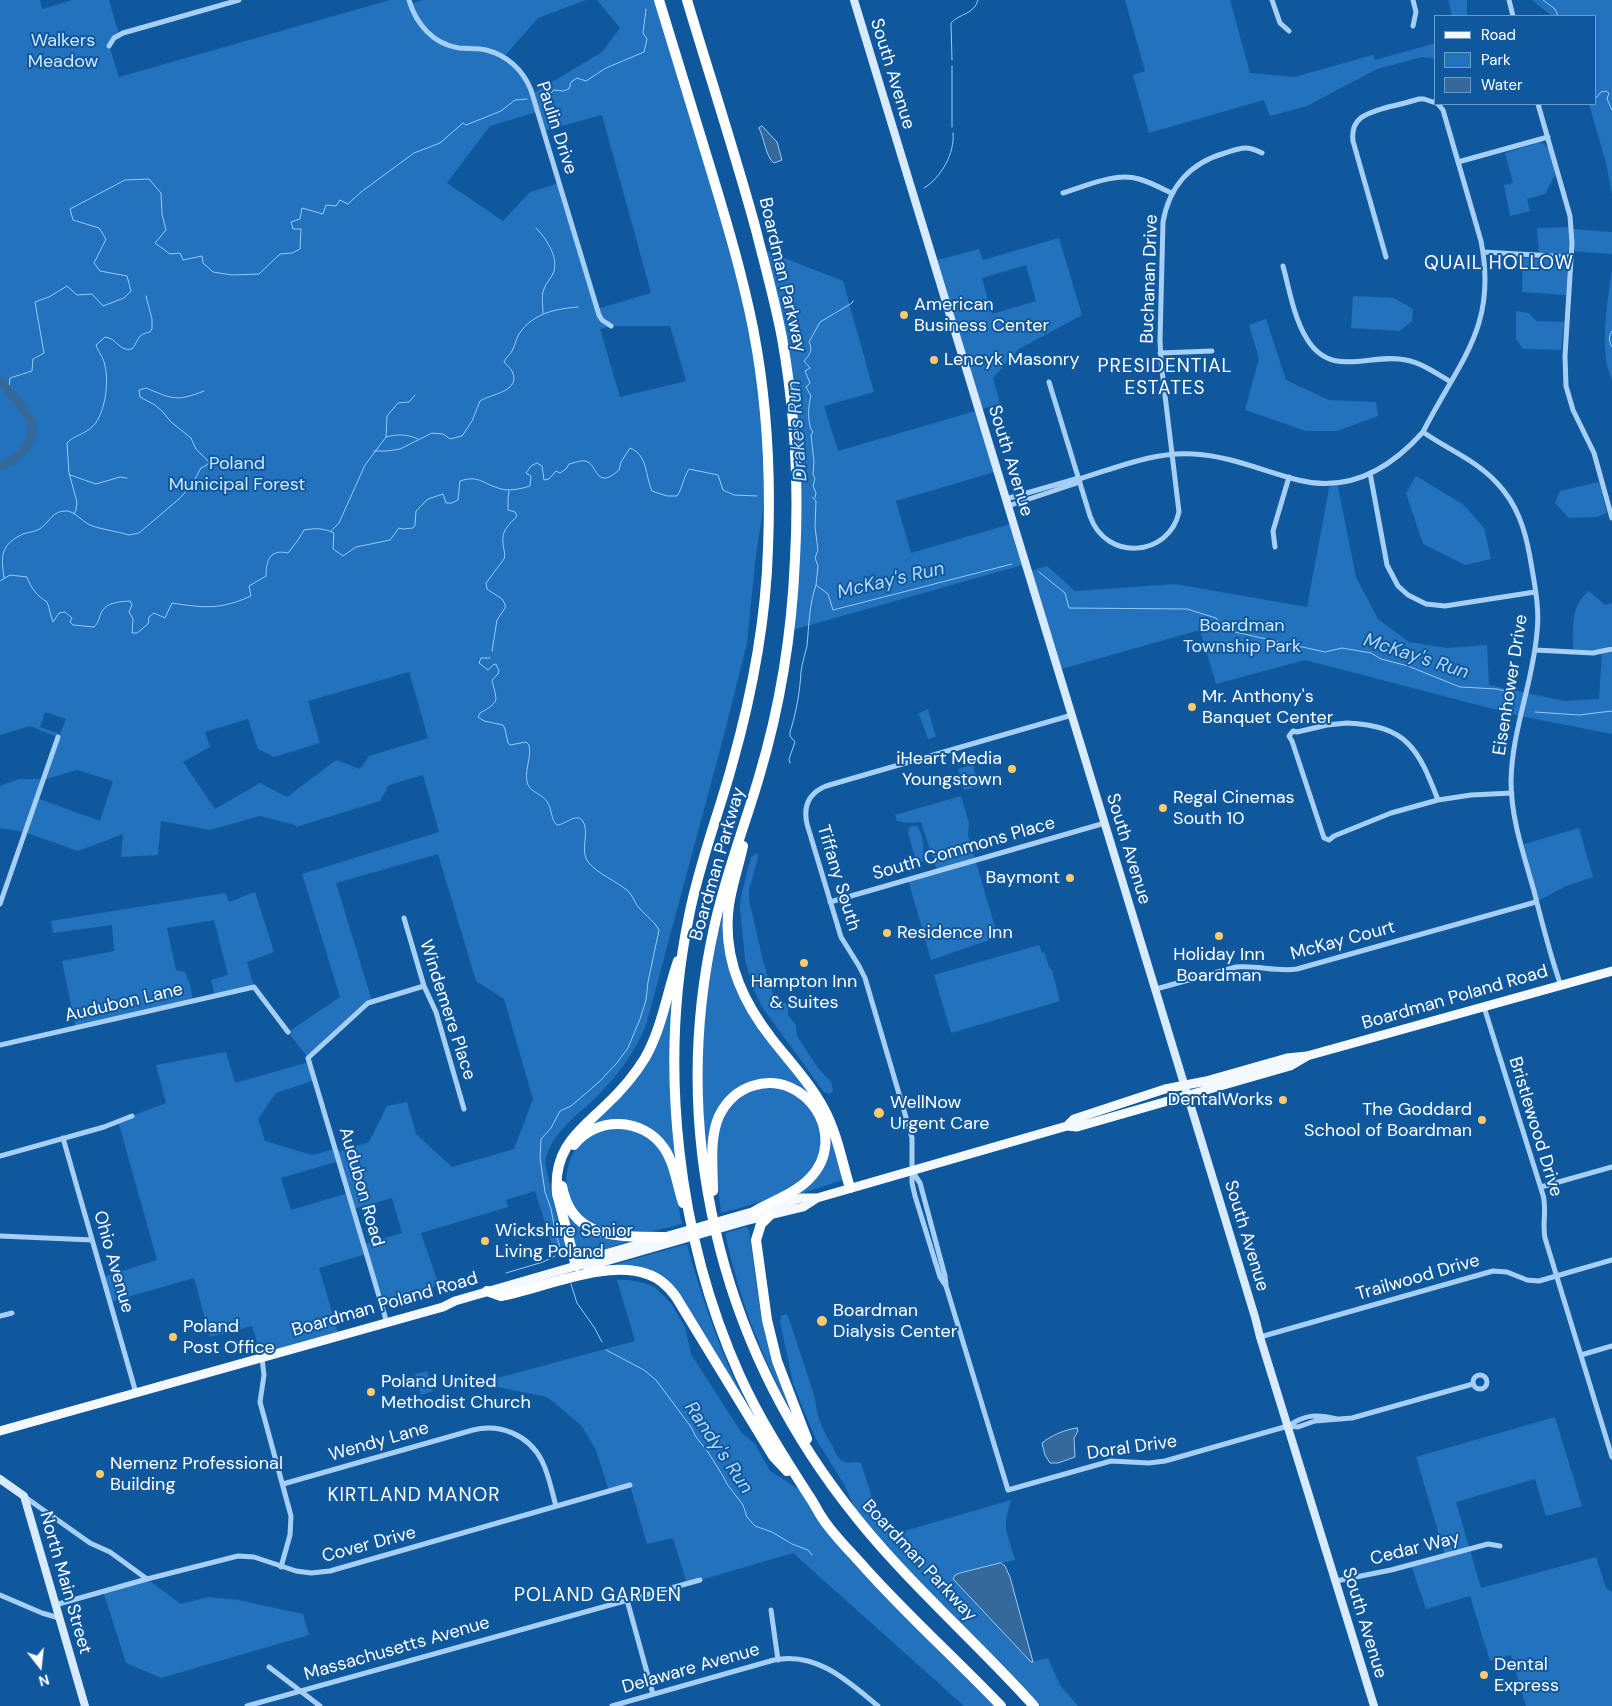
<!DOCTYPE html>
<html>
<head>
<meta charset="utf-8">
<style>
	body { margin:0 }
	#map { position:relative; width:1612px; height:1706px; overflow:hidden; background:#10589e; font-family:"DM Sans",sans-serif }
	canvas { display:block }
	.legend { position:absolute; left:1434px; top:15px; width:162px; height:90px; box-sizing:border-box; background:#10589e; border:1px solid #709bc5; margin:0; padding:6px 9px; list-style:none; font-size:15px; color:#fff }
	.legend li { display:flex; align-items:center; gap:10px; height:25px }
	.legend b { width:25px; border:1px solid #709bc5 }
	.north { position:absolute; left:15px; top:1641px; width:50px; height:50px; -webkit-text-stroke:4px #10589e; paint-order:stroke; rotate:164deg; font-size:14px; font-weight:700; line-height:20px; text-align:center; color:#fff }
	.north::after { content:''; display:block; margin:auto; width:18px; height:22px; background:#fff; clip-path:polygon(50% 0,100% 100%,50% 72%,0 100%) }
</style>
</head>
<body>
<div id="map">
<canvas width="1612" height="1706"></canvas>
<ul class="legend">
<li><b style="height:6px;background:#f4f9ff"></b>Road</li>
<li><b style="height:14px;background:#2272bd"></b>Park</li>
<li><b style="height:14px;background:#35699c"></b>Water</li>
</ul>
<div class="north">N</div>
</div>
<script>
const ctx = document.querySelector('canvas').getContext('2d');
ctx.lineJoin = 'round';
function paint(path, color) { ctx.fillStyle = color; ctx.fill(path, 'evenodd'); }
function strokePath(path, color, width, dash) { ctx.strokeStyle = color; ctx.lineWidth = width; ctx.lineCap = dash ? 'butt' : 'round'; ctx.setLineDash(dash || []); ctx.stroke(path); }
function label(font, color, halo, rows, align = 'center') {
  ctx.font = font + ' "DM Sans",sans-serif'; ctx.lineWidth = 4; ctx.setLineDash([]); ctx.textBaseline = 'middle'; ctx.strokeStyle = halo; ctx.fillStyle = color; for (const [text, x, y, turn = 0] of rows) {
    ctx.save(); ctx.translate(x, y); ctx.rotate((+turn || 0) * Math.PI / 180); ctx.textAlign = isNaN(turn) ? turn : align; if (halo) ctx.strokeText(text, 0, 0); ctx.fillText(text, 0, 0); ctx.restore();
  }
}
const green = new Path2D(`
	M0,0H40L42,9L73,0H109L119,35L109,46L119,77L390,0H409L410,4L423,0H586L538,18L504,57L515,66L532,94L602,52L620,28L597,0H659L750,313L769,471L756,555L747,643L724,735L646,1025C636,1049 622,1070 604,1089C584,1112 550,1130 545,1163L554,1205L565,1245L564,1251L559,1253L554,1251L535,1191L506,1200L508,1207L421,1233L438,1283L426,1292L386,1303L366,1254L319,1268L339,1336L262,1358L252,1326L210,1337L194,1278L110,1302L103,1277L157,1260L118,1121L166,1103L156,1065L226,1052L235,1083L309,1062L315,1080L276,1093L258,1119L265,1141L312,1155L335,1149L337,1152L369,1142L387,1106L407,1102L416,1134L452,1167L514,1149L533,1099L504,999L476,981L438,854L336,883L372,1001L308,1058L288,1032L340,997L302,874L439,832L423,775L389,785L380,801L296,827L295,825L260,816L210,830L161,821L158,855L121,857L123,834L78,851L24,832L0,828V786L19,779H43L57,737L30,726L0,735ZM537,112L543,131L602,115L651,293L597,309L559,183L530,192L503,221L447,183L490,126ZM611,326H670L686,381L620,397L600,329ZM409,672L428,738L369,756L360,769L336,760L287,797L260,783L215,809L183,762L210,747L205,732L248,719L258,749L274,757L320,743L308,701ZM45,712L66,719L60,734L40,727ZM77,770L113,781L100,821L37,798L43,780ZM339,1161L348,1193L291,1210L281,1178ZM392,1198L402,1233L364,1244L353,1209Z
	M1125,0H1230L1250,73L1294,77L1373,55L1375,60L1436,43V59L1422,57L1377,69L1307,106L1270,116L1264,100L1149,133L1133,75L1145,71Z
	M1448,0H1467V16H1452Z
	M1532,0H1612V195L1606,163L1589,104H1596V16H1552Z
	M1540,142C1552,146 1553,164 1555,175L1545,194L1527,199L1530,211L1510,216L1504,185L1513,183L1505,153Z
	M1569,227L1570,245L1568,252L1562,254L1539,253L1537,228Z
	M1572,229L1612,232V254L1571,251Z
	M1059,238L1082,315L1019,349L993,378L1000,404L979,410L998,471L896,501L911,553L1014,523L1026,564L789,631L793,594L791,405L761,249L843,281L874,392L824,406L838,451L979,410L934,261L979,249L983,260ZM1026,265L1036,301L992,314L982,278Z
	M1523,258L1560,260C1572,265 1566,284 1566,295L1522,292Z
	M1612,269V380C1598,349 1608,302 1612,269Z
	M1353,296L1394,298L1413,309L1412,321L1400,331L1351,328Z
	M1516,311L1529,313L1536,321L1564,322L1561,350L1523,349L1516,339Z
	M1266,319L1286,380L1329,400L1376,402L1378,416L1337,431H1306L1245,410L1259,358L1249,325Z
	M1416,476L1464,505L1484,528L1491,559L1465,565L1423,544L1406,493Z
	M1337,482L1356,577L1378,619L1409,642L1447,648L1487,645L1489,685L1564,701L1599,699L1602,652L1612,649V734L1520,716L1305,660L1216,684L1200,630L1058,670L1028,572L1047,566L1075,591L1175,584L1307,607L1330,483Z
	M1599,482L1607,513L1597,517L1569,518L1555,503L1560,491Z
	M1589,591L1605,605L1612,603V645C1599,652 1586,650 1573,649C1573,628 1570,606 1589,591Z
	M928,709L936,737L928,739L920,717L918,714Z
	M973,765L979,786L964,790L958,769Z
	M961,796L969,823L968,835L998,937L931,960L908,879L937,871L921,822L906,823L897,821L895,815Z
	M912,826H917C924,835 924,850 923,862L918,863L916,861L908,833L909,828Z
	M1579,828L1593,877L1566,886L1536,902L1521,845Z
	M757,853L758,858L749,890V899L763,961L773,994L776,998L786,1003L788,1007V1015L796,1025L797,1036L818,1068L831,1082L833,1090L830,1094L824,1092L762,1007L753,988L745,959L740,908L741,896L751,857Z
	M255,892L274,952L247,962L254,987L215,996L211,980L228,975L214,920L167,928L176,970L185,972L190,984L193,1001L76,1029L62,961L114,951L112,925L53,933L51,921L225,893L229,902Z
	M725,904L733,974L816,1100L777,1082L726,1101L707,1162C705,1135 703,1108 702,1082C701,1022 711,962 725,904Z
	M1039,945L1042,953L1044,952L1049,967L1052,970L1060,1001L951,1033L934,975Z
	M674,990L676,1162L643,1127L585,1131L622,1094Z
	M773,1087C798,1094 808,1097 817,1123C819,1127 822,1132 823,1137C823,1142 821,1148 820,1152C813,1191 754,1204 721,1213C718,1178 706,1129 735,1102C741,1097 746,1092 754,1090C760,1088 767,1088 773,1087Z
	M627,1128C634,1131 643,1134 649,1138C674,1155 676,1197 682,1224C662,1230 645,1232 625,1233C620,1233 614,1234 610,1232C602,1230 588,1224 582,1219C554,1191 565,1140 604,1129C611,1127 620,1129 627,1128Z
	M830,1128L843,1180L794,1196L808,1185L829,1137Z
	M564,1203L568,1212L630,1241L593,1253L578,1256Z
	M746,1227L749,1230C755,1272 759,1314 770,1355C775,1374 785,1390 790,1409C760,1354 738,1295 725,1233Z
	M687,1244C702,1299 720,1352 746,1403L671,1284L606,1267Z
	M617,1280H629L644,1283L654,1287L663,1295L672,1305L685,1327L691,1354L741,1432L755,1444L770,1471L808,1495L822,1518L1001,1706H964L793,1553L687,1584L673,1538L647,1544L630,1485L609,1491L596,1450L581,1425L547,1397L492,1386L490,1380L635,1341Z
	M785,1314L788,1316L815,1398C816,1417 824,1432 833,1447C835,1452 838,1458 842,1461C848,1465 855,1460 861,1463L878,1517L894,1534L1011,1500L1006,1519V1530L1015,1560L960,1573L953,1579L1031,1662L1048,1658L1060,1685L1078,1706H1034L862,1524L845,1486L816,1439L804,1411L793,1383L780,1321L781,1316Z
	M427,1371L433,1391L421,1395L415,1374Z
	M1555,1417L1582,1506L1546,1516L1535,1479L1456,1502L1481,1588L1596,1557L1606,1588L1612,1592V1706H1526L1511,1655L1490,1661L1470,1596L1426,1609L1411,1565L1445,1555L1416,1457Z
	M147,1579L181,1604L208,1597L238,1600L303,1614L309,1635L161,1678L126,1663L103,1591Z`);
const water = new Path2D(`
	M762,126L777,142L782,160L774,163C766,158 764,137 759,128Z
	M1077,1428L1078,1431L1074,1438L1075,1457L1058,1463H1050L1045,1455L1042,1443C1050,1436 1066,1429 1077,1428Z
	M1001,1563L1005,1566L1010,1577L1033,1662H1031L953,1579L955,1575L960,1573Z`);
const stream = new Path2D(`
	M1543,0L1555,9L1558,16
	M952,60L951,23C960,13 974,15 978,0
	M952,66V127
	M539,96L547,97L554,90L563,91L569,89L571,82L577,78L586,81L606,68L644,52L647,39L643,33L646,9
	M1596,98L1601,92L1606,91L1609,93L1607,99L1612,110
	M924,188C941,178 955,153 953,133
	M536,228C546,238 558,256 554,271C552,278 546,282 544,289C541,296 543,305 543,313
	M1612,331C1608,336 1609,342 1612,347
	M9,390L10,378L32,371L33,359L44,353L35,302L49,297L67,286L77,295L92,294L103,306L124,298L131,291L127,276L100,271L94,263L106,239L99,228L73,220L70,209L125,180L149,179L161,193L162,214L166,230L155,243L170,254L180,253L183,260L202,256L203,263L213,272L232,275L259,274L280,254L292,253L300,249L301,229H293L291,222L300,219L302,208L323,214L326,205L336,206L340,200L348,204L361,192L414,153L440,143L463,123L466,125L501,111L515,100L527,99
	M386,437C398,434 407,434 418,439
	M374,451H387L400,449L432,433L443,434L450,439L462,436L472,421L480,401C490,394 522,392 512,371C510,368 507,365 504,362C506,356 511,355 513,349C515,345 516,339 519,334C533,313 555,309 578,307
	M70,475L96,484L120,477L127,478
	M812,497L816,501L815,527L818,550L815,558L818,566L816,585L828,594L833,610L1012,564
	M815,498L816,493L813,486L815,479L813,474L814,462L811,435L813,432C807,426 808,404 811,396L806,387L810,383L805,371L810,368L804,361C810,354 813,351 809,342L820,322L852,303L853,301
	M74,514L76,510L77,502L69,473L67,443C74,435 84,435 93,426C105,414 109,383 105,366C104,358 98,352 96,345L105,337C117,338 119,352 132,349C140,339 136,335 150,332L152,329V319L146,296
	M331,531L339,523L365,465L386,437L387,416L398,403L409,402L415,395
	M1039,572L1065,593L1069,608L1187,609L1216,618L1226,630L1325,652L1342,648L1371,653L1381,659L1408,666L1460,687L1497,689L1514,693
	M4,578C1,556 0,545 23,534C28,532 36,532 41,528C49,522 53,511 65,511C73,510 81,520 88,524C97,529 117,531 129,535L139,533L180,498L191,486L201,468L207,465L209,462L196,449L191,438L171,422L163,412L155,405L140,397L139,390L146,388C173,399 176,402 204,391
	M0,581L10,575L27,577C30,587 38,597 47,602C50,609 50,615 53,622L59,613L65,612L72,618L70,622L73,625L94,627C98,623 98,621 100,616C104,602 118,602 130,601L132,605L129,612L133,619L132,633H137L148,624L149,617L154,613L165,618L172,603C204,608 220,610 251,596L249,586L266,576C266,559 271,549 288,553L298,540L304,530C315,528 324,528 334,533L333,549L343,556L356,547L390,540L399,528L403,529L413,528L415,525L416,511L428,499L443,494L446,503H452L458,500L460,481C478,475 482,483 498,488C508,492 520,489 530,486L531,476L526,473L531,466L537,463L542,466L544,480L549,479L556,471L560,473L566,469L569,464C574,463 581,460 585,461C598,463 595,492 619,470L621,462L630,448C648,455 645,476 652,491L667,496H677C683,487 683,478 689,469L718,475L723,490L734,495L757,496
	M492,651L497,620L505,608V604L502,599L487,589L486,583L504,559C506,553 503,549 503,543C501,530 510,524 517,516L515,512L508,510V499L509,491
	M490,658H481L479,663L488,670L493,665L496,664L499,671L498,674L492,680C496,700 502,701 480,713L478,717L484,721L503,725L505,729L508,743L510,745L526,742L529,745C532,758 523,773 528,785C532,793 543,794 548,803C552,810 551,820 557,825C565,825 575,813 582,820C591,831 579,850 588,862C599,875 615,880 628,891C632,895 634,900 636,904C643,914 653,919 659,930L648,982L646,1000L640,1019L628,1048L616,1064L599,1082L571,1106L560,1111L551,1128L541,1139L540,1158L545,1192L551,1209L556,1235L563,1256
	M1535,712L1579,715L1612,711
	M790,763L789,759L795,742L790,736V732C796,714 800,691 801,672C802,663 805,654 807,646C809,625 809,605 816,585
	M506,1273L543,1262L555,1256
	M571,1284L577,1303L594,1327L602,1342
	M606,1350L644,1370L656,1380L691,1427L696,1437L708,1452L723,1476L727,1484L743,1505L747,1517L755,1526L772,1532L792,1544L808,1550L812,1555`);
const river = new Path2D(`
	M0,382C8,389 28,413 31,422C37,442 17,461 0,466`);
const street = new Path2D(`
	M409,0C416,24 433,44 459,48C468,49 477,48 486,50C507,55 523,70 531,90L599,315L602,320L611,326
	M1272,0L1280,23L1289,31
	M1509,0L1513,16
	M1413,26L1416,12L1413,0
	M109,46L114,38L123,33L239,0
	M1538,104L1570,216L1572,243L1565,356L1566,386L1573,410L1594,453L1612,518
	M1458,162L1548,137
	M1063,193C1086,186 1115,172 1139,179C1150,182 1161,188 1171,193
	M1483,252L1571,257
	M1386,257L1353,141C1350,116 1369,113 1388,107C1398,105 1409,102 1419,99H1424L1436,103
	M1283,266C1289,288 1294,319 1307,339C1332,380 1371,352 1406,360C1422,363 1437,374 1451,382
	M1160,353L1212,351
	M1049,382L1090,516C1106,562 1169,557 1179,512L1161,362L1160,340L1163,222C1169,187 1190,163 1225,153C1241,148 1246,145 1262,153
	M1423,432C1447,449 1476,460 1497,483C1517,504 1525,529 1530,557C1534,582 1540,607 1537,632C1533,683 1512,729 1511,781C1511,819 1524,855 1534,891C1542,923 1550,955 1561,986
	M1370,473L1387,565L1398,586L1408,595L1426,604L1445,606L1535,592
	M1079,479C1116,468 1155,451 1194,454C1230,456 1263,471 1298,480C1349,493 1390,469 1423,432C1459,361 1498,327 1481,241L1443,110L1438,104
	M1006,499L1079,478
	M1008,506L1080,482
	M1275,547L1273,531L1289,477
	M1535,650L1593,653L1612,649
	M1072,715L826,786C809,793 803,806 807,824L841,937L859,966L865,978L912,1138V1183L915,1196L940,1277L946,1286L1008,1490L1111,1461L1149,1463L1165,1461L1288,1426C1306,1414 1317,1414 1337,1419
	M1347,723C1407,726 1418,748 1438,800L1391,813L1334,836L1329,840L1324,838L1292,741L1289,736L1293,731L1297,732L1327,725Z
	M1438,800L1471,795L1512,793
	M830,902L1105,823
	M0,904L58,737
	M404,918L424,986L436,1012L464,1109
	M1156,989L1236,967C1257,965 1276,972 1297,969L1536,902
	M1484,1007L1543,1195C1547,1210 1542,1224 1545,1238L1612,1457
	M0,1045L254,987L288,1032
	M63,1138L136,1393
	M0,1156L104,1127L132,1116
	M912,1171L920,1183L945,1276L946,1284
	M1541,1187L1612,1167
	M0,1236L92,1240
	M0,1316L12,1313
	M387,1323L308,1058L368,1003L424,986
	M1260,1337L1493,1271L1507,1272L1527,1280L1539,1281L1612,1260
	M1581,1355L1612,1346
	M262,1358L264,1375L260,1402L291,1516L290,1535L281,1567
	M1473 1382a7 7 0 1 1 14 0a7 7 0 1 1-14 0Z
	M1288,1426L1298,1427L1315,1421L1352,1418L1473,1384
	M283,1484L473,1430C500,1423 529,1435 542,1461C549,1475 552,1492 556,1506
	M25,1497L90,1543L110,1552L147,1579
	M1336,1581L1391,1570L1488,1544L1500,1546
	M0,1595L42,1613L59,1618
	M627,1600L653,1694
	M55,1605L147,1579L238,1556L254,1557L296,1571L311,1573L330,1571L630,1485
	M771,1610L778,1660
	M269,1667L320,1706
	M247,1706L700,1580
	M612,1706L774,1660C816,1651 848,1681 878,1706`);
const secondary = new Path2D(`
	M854,0L1255,1317L1260,1337L1374,1706
	M0,1479L24,1496L85,1706`);
const primary = new Path2D(`
	M1067,1126L1074,1119L1165,1089L1206,1081L1287,1058L1307,1056L1612,971
	M581,1265H592L745,1221L803,1207L817,1198
	M0,1431L443,1307L455,1301L576,1266L591,1258L801,1198H817L1067,1126L1077,1127L1290,1066L1307,1056`);
const highway = new Path2D(`
	M659,0C676,56 693,112 710,167C726,220 742,273 753,328C767,400 771,474 768,548C766,622 752,694 732,765C718,816 699,864 689,916C658,1066 677,1236 740,1376C759,1418 784,1457 809,1496C814,1503 818,1512 823,1519C835,1537 851,1552 865,1568C908,1616 956,1659 1001,1706
	M687,0C710,77 735,153 756,230C765,266 775,301 782,338C795,411 799,485 795,559C792,632 780,707 759,777C744,828 725,876 714,928C669,1131 719,1339 845,1503C901,1577 972,1637 1034,1706
	M743,846C739,865 732,885 729,905C722,955 742,1001 772,1039C790,1062 810,1083 824,1109C837,1133 842,1162 850,1188
	M574,1145C596,1116 643,1117 664,1148C675,1164 677,1185 683,1203
	M562,1186C572,1241 620,1236 663,1237
	M713,1191C713,1167 709,1139 719,1116C726,1102 737,1091 752,1086C806,1068 850,1137 810,1178C796,1193 773,1201 755,1211
	M770,1215L761,1224L756,1240L767,1320L777,1361L807,1439
	M576,1266L557,1194C553,1149 577,1133 606,1105C621,1091 634,1076 645,1058C662,1028 667,993 678,961
	M487,1291L501,1296C543,1288 607,1259 647,1274C660,1278 669,1287 676,1297L773,1456L787,1471`);
const markers = [
	[904,315,5,"#ffca6a"],
	[934,360,5,"#ffca6a"],
	[1192,707,5,"#ffca6a"],
	[1012,769,5,"#ffca6a"],
	[1163,808,5,"#ffca6a"],
	[1070,878,5,"#ffca6a"],
	[887,933,5,"#ffca6a"],
	[1219,936,5,"#ffca6a"],
	[804,963,5,"#ffca6a"],
	[1283,1100,5,"#ffca6a"],
	[879,1113,6,"#ffca6a"],
	[1482,1120,5,"#ffca6a"],
	[485,1241,5,"#ffca6a"],
	[822,1321,6,"#ffca6a"],
	[173,1337,5,"#ffca6a"],
	[371,1392,5,"#ffca6a"],
	[100,1474,5,"#ffca6a"],
	[1484,1675,5,"#ffca6a"]
];
const parkNames = [
	["Walkers",63,41],
	["Meadow",63,62],
	["Poland",237,464],
	["Municipal Forest",237,485],
	["Boardman",1242,626],
	["Township Park",1242,647]
];
const streetNames = [
	["South Avenue",892,74,73],
	["Paulin Drive",556,128,72],
	["Boardman Parkway",782,275,77],
	["Buchanan Drive",1150,279,-88],
	["South Avenue",1010,461,73],
	["Eisenhower Drive",1511,685,-81],
	["South Commons Place",964,849,-16],
	["South Avenue",1128,849,73],
	["Boardman Parkway",718,864,-74],
	["Tiffany South",838,878,73],
	["McKay Court",1343,941,-15],
	["Boardman Poland Road",1455,998,-16],
	["Audubon Lane",124,1003,-13],
	["Windemere Place",447,1010,72],
	["Bristlewood Drive",1535,1127,73],
	["Audubon Road",361,1187,74],
	["South Avenue",1246,1236,73],
	["Ohio Avenue",113,1262,74],
	["Trailwood Drive",1418,1278,-16],
	["Boardman Poland Road",385,1305,-16],
	["Wendy Lane",379,1442,-16],
	["Doral Drive",1132,1448,-8],
	["Cover Drive",369,1545,-15],
	["Cedar Way",1415,1549,-14],
	["Boardman Parkway",919,1561,47],
	["North Main Street",65,1583,74],
	["South Avenue",1364,1623,73],
	["Massachusetts Avenue",397,1649,-16],
	["Delaware Avenue",691,1669,-16]
];
const poiNames = [
	["American",914,305],
	["Business Center",914,326],
	["Lencyk Masonry",944,360],
	["Mr. Anthony's",1202,697],
	["Banquet Center",1202,718],
	["iHeart Media",1002,759,"right"],
	["Youngstown",1002,780,"right"],
	["Regal Cinemas",1173,798],
	["South 10",1173,819],
	["Baymont",1060,878,"right"],
	["Residence Inn",897,933],
	["Holiday Inn",1219,955,"center"],
	["Boardman",1219,976,"center"],
	["Hampton Inn",804,982,"center"],
	["& Suites",804,1003,"center"],
	["DentalWorks",1273,1100,"right"],
	["WellNow",890,1103],
	["Urgent Care",890,1124],
	["The Goddard",1472,1110,"right"],
	["School of Boardman",1472,1131,"right"],
	["Wickshire Senior",495,1231],
	["Living Poland",495,1252],
	["Boardman",833,1311],
	["Dialysis Center",833,1332],
	["Poland",183,1327],
	["Post Office",183,1348],
	["Poland United",381,1382],
	["Methodist Church",381,1403],
	["Nemenz Professional",110,1464],
	["Building",110,1485],
	["Dental",1494,1665],
	["Express",1494,1686]
];
const neighbourhoodNames = [
	["QUAIL HOLLOW",1499,264],
	["PRESIDENTIAL",1165,367],
	["ESTATES",1165,389],
	["KIRTLAND MANOR",414,1496],
	["POLAND GARDEN",598,1596]
];
const waterNames = [
	["Drake's Run",798,431,-94],
	["McKay's Run",891,581,-13],
	["McKay's Run",1416,657,18],
	["Randy's Run",718,1448,56]
];
paint(green, '#2272bd');
paint(water, '#35699c');
strokePath(water, '#98cbf9', 1);
strokePath(stream, '#98cbf9', 1);
strokePath(river, '#35699c', 9);
strokePath(street, '#a6cff5', 5);
strokePath(secondary, '#d7eafe', 8);
strokePath(primary, '#f4f9ff', 9);
strokePath(highway, '#fff', 10);
for (const [x, y, r, color] of markers) { const dot = new Path2D(); dot.arc(x, y, r, 0, 2 * Math.PI); ctx.fillStyle = color; ctx.fill(dot); strokePath(dot, '#10589e', 2); }
label('18px', '#cfe8fe', '#10589e', parkNames);
label('18px', '#fff', '#10589e', streetNames);
label('18px', '#fff', '#10589e', poiNames, 'left');
ctx.letterSpacing = '1px';
label('19px', '#fff', '#10589e', neighbourhoodNames);
ctx.letterSpacing = '0px';
label('italic 19px', '#b3d9fc', '#10589e', waterNames);
</script>
</body>
</html>
